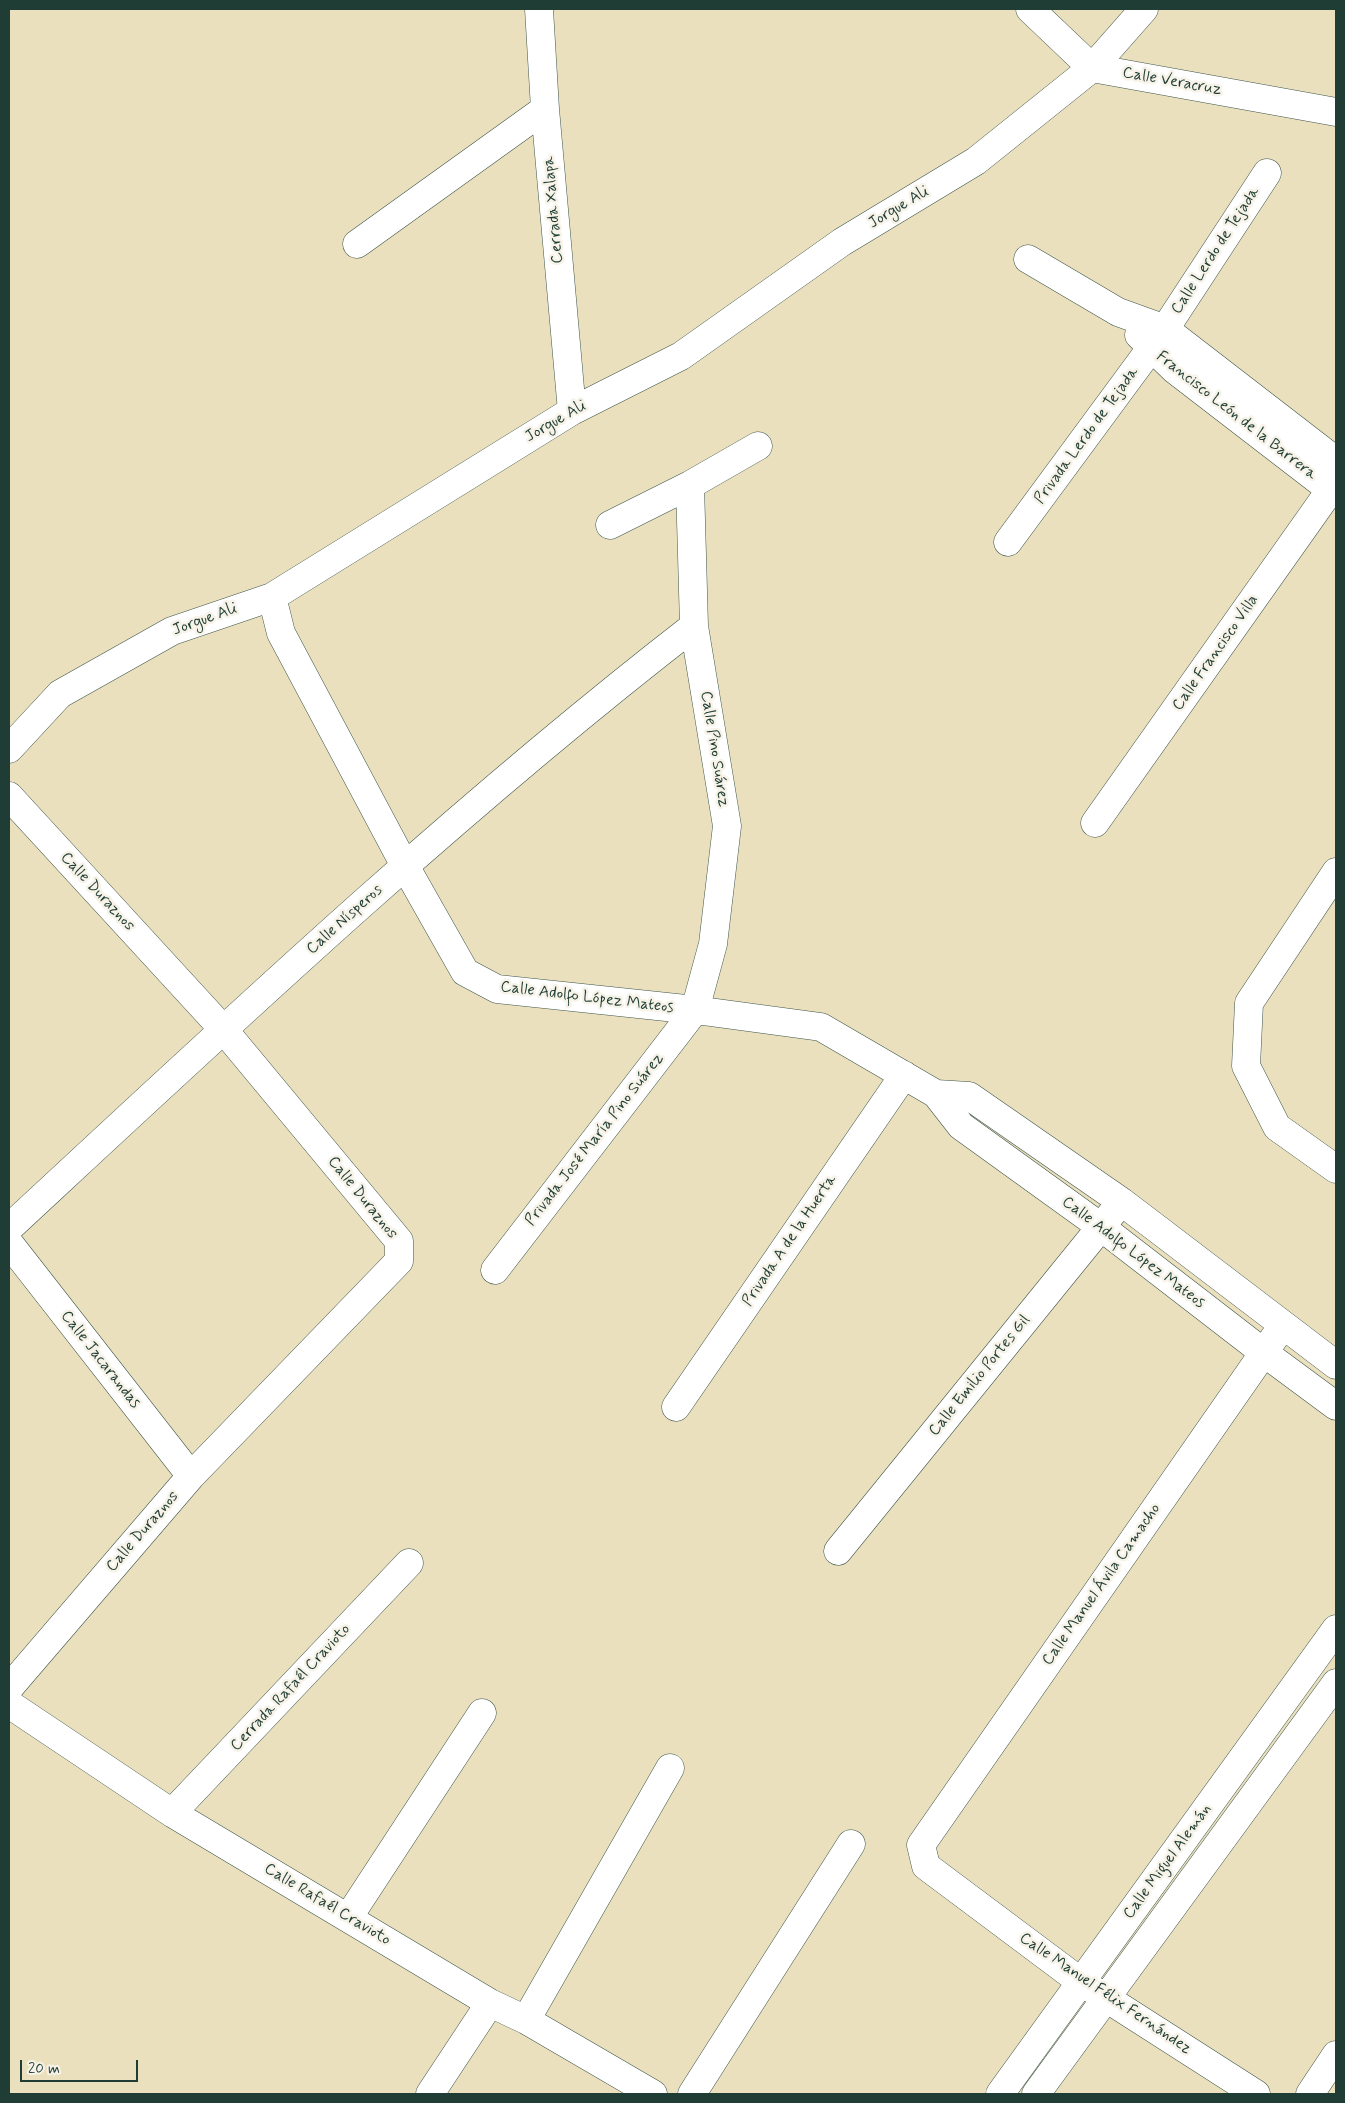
<!DOCTYPE html>
<html>
<head>
<meta charset="utf-8">
<style>
	body { margin:0 }
	#map { position:relative; width:1345px; height:2103px; overflow:hidden; background:#ebe0bd; font-family:Mynerve,sans-serif }
	canvas { display:block }
	.frame { position:absolute; inset:0; border:10px solid #1f3d34; pointer-events:none }
	.scale { position:absolute; left:20px; top:2060px; width:118px; height:22px; box-sizing:border-box; border:2px solid #1f3d34; border-top:0; padding-left:6px; font-size:15px; line-height:18px; white-space:nowrap; color:#1f3d34; -webkit-text-stroke:4px #f7f3e8; paint-order:stroke }
</style>
</head>
<body>
<div id="map">
<canvas width="1345" height="2103"></canvas>
<div class="frame"></div>
<div class="scale">20 m</div>
</div>
<script>
const ctx = document.querySelector('canvas').getContext('2d');
ctx.lineJoin = 'round';
function strokePath(path, color, width, dash) { ctx.strokeStyle = color; ctx.lineWidth = width; ctx.lineCap = dash ? 'butt' : 'round'; ctx.setLineDash(dash || []); ctx.stroke(path); }
function label(font, color, halo, rows, align = 'center') {
  ctx.font = font + ' Mynerve,sans-serif'; ctx.lineWidth = 5; ctx.setLineDash([]); ctx.textBaseline = 'middle'; ctx.strokeStyle = halo; ctx.fillStyle = color; for (const [text, x, y, turn = 0] of rows) {
    ctx.save(); ctx.translate(x, y); ctx.rotate((+turn || 0) * Math.PI / 180); ctx.textAlign = isNaN(turn) ? turn : align; if (halo) ctx.strokeText(text, 0, 0); ctx.fillText(text, 0, 0); ctx.restore();
  }
}
const street = new Path2D(`
	M539,9L545,109L572,411
	M1030,9L1092,68L1336,112
	M357,244L545,109
	M1028,259L1118,312L1165,329L1336,461
	M1139,335L1175,370L1336,494
	M610,525L690,485L758,446
	M1008,542L1165,329L1267,173
	M272,597L281,633L405,866L465,972L497,989L695,1010L821,1027L936,1094L961,1126L1101,1227L1263,1352L1336,1406
	M9,749L60,694L172,631L272,597L572,411L681,356L842,242L976,161L1092,68L1144,9
	M9,796L223,1029L399,1241V1261L191,1476L9,1688
	M1095,823L1336,482
	M1336,872L1249,1003L1246,1066L1277,1127L1336,1169
	M936,1094L969,1096L1122,1202L1336,1365
	M9,1228C232,1021 454,812 694,626
	M9,1243L191,1476
	M495,1270L695,1010L713,944L727,826L694,626L690,485
	M676,1407L904,1075
	M838,1551L1113,1212
	M9,1704L172,1813L490,2003L526,2020L653,2094
	M172,1813L409,1563
	M348,1918L482,1713
	M526,2020L670,1768
	M430,2094L490,2003
	M692,2094L851,1844
	M1000,2094L1336,1629
	M1036,2094L1336,1683
	M1256,2094L1081,1982L926,1866L921,1845L1283,1325
	M1310,2094L1336,2055`);
const streetNames = [
	["Calle Veracruz",1172,82,10],
	["Jorgue Ali",899,208,-31],
	["Cerrada Xalapa",554,210,-95],
	["Calle Lerdo de Tejada",1216,251,-57],
	["Francisco León de la Barrera",1236,416,38],
	["Jorgue Ali",556,422,-30],
	["Privada Lerdo de Tejada",1087,436,-54],
	["Jorgue Ali",205,620,-20],
	["Calle Francisco Villa",1216,653,-55],
	["Calle Pino Suárez",714,749,81],
	["Calle Duraznos",97,892,47],
	["Calle Nísperos",345,920,-42],
	["Calle Adolfo López Mateos",587,998,7],
	["Privada José María Pino Suárez",595,1140,-52],
	["Calle Duraznos",362,1198,51],
	["Privada A de la Huerta",790,1241,-56],
	["Calle Adolfo López Mateos",1133,1253,37],
	["Calle Jacarandas",100,1360,52],
	["Calle Emilio Portes Gil",980,1376,-51],
	["Calle Duraznos",143,1532,-49],
	["Calle Manuel Ávila Camacho",1102,1585,-55],
	["Cerrada Rafaél Cravioto",291,1688,-47],
	["Calle Miguel Alemán",1168,1862,-54],
	["Calle Rafaél Cravioto",327,1905,31],
	["Calle Manuel Félix Fernández",1105,1994,34]
];
strokePath(street, '#3e5549', 29);
strokePath(street, '#fff', 28);
label('16px', '#1f3d34', '#f7f3e8', streetNames);
</script>
</body>
</html>
